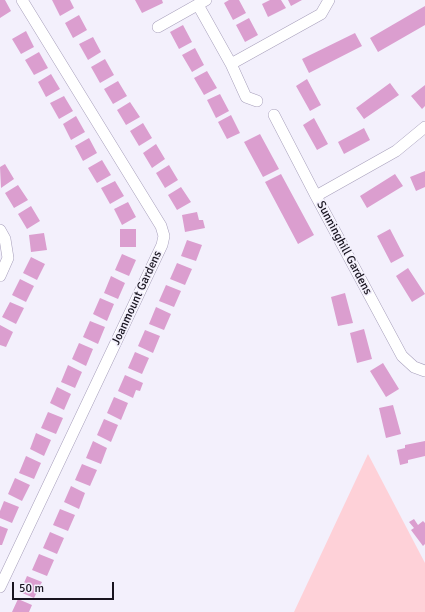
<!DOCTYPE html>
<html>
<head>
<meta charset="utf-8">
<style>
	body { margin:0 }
	#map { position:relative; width:425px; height:612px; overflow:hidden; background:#f3f0fc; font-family:Signika,sans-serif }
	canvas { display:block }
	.scale { position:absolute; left:12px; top:582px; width:102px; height:18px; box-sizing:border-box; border:2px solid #18141f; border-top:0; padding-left:5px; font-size:12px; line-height:14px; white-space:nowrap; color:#18141f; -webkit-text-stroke:3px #f3f0fc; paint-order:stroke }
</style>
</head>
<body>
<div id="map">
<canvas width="425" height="612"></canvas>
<div class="scale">50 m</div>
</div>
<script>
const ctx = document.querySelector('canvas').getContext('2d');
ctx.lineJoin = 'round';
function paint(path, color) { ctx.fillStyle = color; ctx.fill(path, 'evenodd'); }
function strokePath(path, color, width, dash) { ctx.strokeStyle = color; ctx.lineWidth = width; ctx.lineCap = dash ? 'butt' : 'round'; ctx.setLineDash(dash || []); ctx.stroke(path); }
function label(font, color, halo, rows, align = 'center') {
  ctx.font = font + ' Signika,sans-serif'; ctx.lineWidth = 3.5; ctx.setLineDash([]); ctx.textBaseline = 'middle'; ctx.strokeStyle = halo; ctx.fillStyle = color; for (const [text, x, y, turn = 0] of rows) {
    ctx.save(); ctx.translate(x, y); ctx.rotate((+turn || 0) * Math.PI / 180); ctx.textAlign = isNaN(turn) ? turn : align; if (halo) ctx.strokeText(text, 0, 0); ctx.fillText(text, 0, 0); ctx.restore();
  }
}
const green = new Path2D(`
	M368,454L425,563V612H294Z`);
const building = new Path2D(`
	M0,0H5L11,11L0,18Z
	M52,0H70L74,8L60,16Z
	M135,0H162L163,3L142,13Z
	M229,0H239L246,13L233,20L224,3Z
	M270,0H281L286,8L268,17L262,4Z
	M288,0H302L291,6Z
	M425,6V25L378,52L370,38Z
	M79,15L87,30L73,38L65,23Z
	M249,18L258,35L245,42L236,25Z
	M183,25L192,42L179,49L170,32Z
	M26,31L34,47L21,54L12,39Z
	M355,33L362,46L309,73L302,59Z
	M93,37L101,52L88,60L79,44Z
	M195,48L204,65L192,72L182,55Z
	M39,52L48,68L34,75L25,60Z
	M105,59L114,75L100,83L91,67Z
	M207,71L217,88L204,95L194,78Z
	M51,74L60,89L46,97L38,82Z
	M307,79L321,105L310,111L296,86Z
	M118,81L127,96L113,104L104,89Z
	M390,83L399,95L364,119L356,108Z
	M425,85V106L422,109L411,96Z
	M220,94L229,111L216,118L207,100Z
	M64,96L73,111L59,119L50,103Z
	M130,102L140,117L126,125L117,110Z
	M231,115L240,133L227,139L218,122Z
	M76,116L85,132L71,140L63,124Z
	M314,118L328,144L317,150L303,125Z
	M143,123L152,138L139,146L130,131Z
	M364,128L370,140L344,154L338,142Z
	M260,134L279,169L263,177L244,142Z
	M89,138L97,153L83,161L75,146Z
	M156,144L165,159L152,168L143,153Z
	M102,160L111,175L97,183L88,168Z
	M5,164L14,179L1,188L0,167Z
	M169,165L178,180L165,188L156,173Z
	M425,171V187L416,191L410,177Z
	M281,174L314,235L298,244L265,182Z
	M395,174L403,186L367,208L360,196Z
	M115,181L124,196L110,204L101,188Z
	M18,185L28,200L14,208L5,193Z
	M181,187L191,202L177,210L168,195Z
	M128,202L136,217L122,225L114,209Z
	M31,206L40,221L27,229L18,214Z
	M197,212L199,220H203L205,228L185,232L182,215Z
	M120,229H136V247H120Z
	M390,229L404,256L391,263L377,236Z
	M44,233L47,250L31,252L29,235Z
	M187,240L202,245L196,261L181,256Z
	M122,254L136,260L129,276L115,270Z
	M31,257L45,264L37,280L23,273Z
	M177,263L192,269L185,285L170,279Z
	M408,268L425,294L412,302L396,276Z
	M111,276L125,283L118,299L104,293Z
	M20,279L34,286L26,302L12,295Z
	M166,285L181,291L174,307L159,301Z
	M345,293L353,323L338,326L331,297Z
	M100,298L114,304L107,321L93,314Z
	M10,302L24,308L16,324L2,317Z
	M156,307L171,314L164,330L149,324Z
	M90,321L105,327L98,344L83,337Z
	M0,325L13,332L6,347L0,345Z
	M364,329L372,359L357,363L350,333Z
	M145,330L160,336L153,353L138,346Z
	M79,343L93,349L86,366L72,359Z
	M135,352L149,358L142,374L128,368Z
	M383,363L399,389L386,397L370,371Z
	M68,365L82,372L75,388L61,382Z
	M125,375L143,383L140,391L136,390L133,398L118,391Z
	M57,387L71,394L64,410L50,403Z
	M114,397L128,403L121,420L107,413Z
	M393,405L401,434L386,438L379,408Z
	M48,412L63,418L56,434L41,428Z
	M104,419L118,425L111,442L97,435Z
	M36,433L51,440L44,456L30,449Z
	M93,441L107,448L101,464L86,458Z
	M425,441V456L408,460V463L400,465L397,450L405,448V445Z
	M26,456L41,463L34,479L19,473Z
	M82,464L97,470L90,486L75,480Z
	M15,478L30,485L22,501L8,494Z
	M71,486L85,493L79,509L64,502Z
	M4,501L19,507L12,523L0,518V511Z
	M60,509L75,515L68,531L53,525Z
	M414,519L418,525L423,521L425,523V544L423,546L411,530L414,528L409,522Z
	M0,526L8,529L2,545H0Z
	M50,532L64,538L57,554L43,548Z
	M39,554L54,560L47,576L32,570Z
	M27,576L42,582L34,598L20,592Z
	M18,599L32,605L29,612H12Z`);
const street = new Path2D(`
	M198,5L231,64L246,97L257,101
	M158,27L206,0
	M231,64L321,14L329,0
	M274,115L316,196L402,356L414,367L425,371
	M316,196L396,151L425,127
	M0,230L5,239L8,258L0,276
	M0,587L162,245L164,236L161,226L22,0`);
const streetNames = [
	["Sunninghill Gardens",344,248,62],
	["Joanmount Gardens",137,298,-65]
];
paint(green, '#fed1d8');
paint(building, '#db9ecf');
strokePath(street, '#a79fbb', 12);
strokePath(street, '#fff', 11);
label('12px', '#18141f', '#f3f0fc', streetNames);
</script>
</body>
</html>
